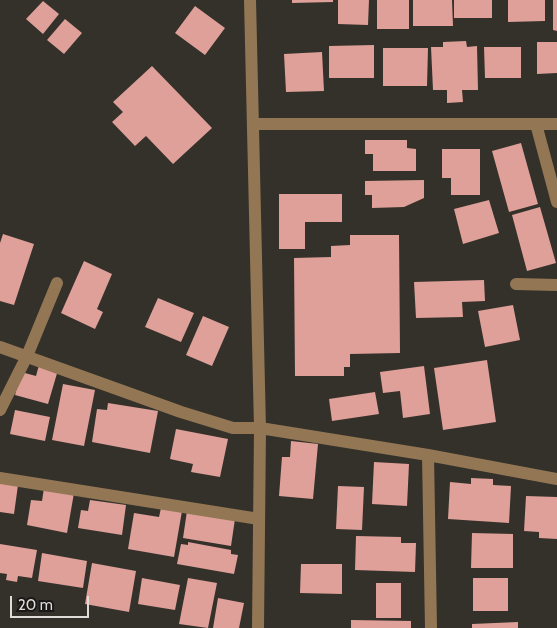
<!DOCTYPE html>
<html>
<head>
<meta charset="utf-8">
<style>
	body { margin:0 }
	#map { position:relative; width:557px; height:628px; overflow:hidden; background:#34312b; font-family:Cabin,sans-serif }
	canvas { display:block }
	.scale { position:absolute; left:10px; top:596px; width:79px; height:22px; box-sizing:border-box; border:2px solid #dfddd9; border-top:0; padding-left:6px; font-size:15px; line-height:18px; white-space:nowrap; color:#dfddd9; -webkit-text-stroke:4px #1b1917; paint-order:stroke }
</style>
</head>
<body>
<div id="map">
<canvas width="557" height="628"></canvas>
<div class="scale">20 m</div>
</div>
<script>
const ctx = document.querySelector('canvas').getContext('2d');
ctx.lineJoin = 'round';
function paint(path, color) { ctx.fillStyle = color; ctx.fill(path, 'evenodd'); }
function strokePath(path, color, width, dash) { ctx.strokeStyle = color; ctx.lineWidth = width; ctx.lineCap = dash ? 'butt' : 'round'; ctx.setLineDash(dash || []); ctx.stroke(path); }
const building = new Path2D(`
	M292,0H333V2L292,3Z
	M338,0H369L368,25L338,24Z
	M377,0H409V29H377Z
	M413,0H452L453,26H413Z
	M454,0H492V18H454Z
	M508,0H545V21L508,22Z
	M553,0H557V31L553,30Z
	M43,1L59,14L43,34L26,19Z
	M195,6L225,28L205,55L175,33Z
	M65,19L82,33L64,54L47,40Z
	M466,41L467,47L477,46L478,90H462L463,102L447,103V90H433L431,47H443V42Z
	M537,42H557V73L537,74Z
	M374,45V78H329V46Z
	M484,47H521V78H485Z
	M383,48H428L427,86H383Z
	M322,52L324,91L286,92L284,54Z
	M152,66L212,128L173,164L146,136L135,146L112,122L123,112L113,102Z
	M365,140H407V148L416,149V171H373V154H365Z
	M521,143L538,204L509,212L492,151Z
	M442,149H480V195H451V178H442Z
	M424,180V198L404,207L372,208V195H365V181Z
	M279,194H342V222H305V249H279Z
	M489,200L499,233L463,244L454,209Z
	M540,207L556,263L527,271L512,215Z
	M3,234L34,244L14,305L0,301V243Z
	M350,235H399L400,353L350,354V367H344V376H295L294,258L331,257V246L350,245Z
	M84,261L112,274L97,309L103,312L95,329L61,313Z
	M484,280L485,301L462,302L463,317L416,318L414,282Z
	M158,298L194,313L181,342L145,327Z
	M513,305L520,340L485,347L478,311Z
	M203,316L229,327L212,366L186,355Z
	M487,360L496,422L443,430L434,368Z
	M39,365L58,370L48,404L15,395L21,372L36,376Z
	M424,366L430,414L403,418L400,391L383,393L380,372Z
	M63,384L95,390L84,446L52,440Z
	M375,392L379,414L332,421L329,399Z
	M108,403L158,411L150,453L92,442L97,409L107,410Z
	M15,410L50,417L45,441L10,434Z
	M176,429L228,439L220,477L191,472L193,464L170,459Z
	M291,441L318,444L313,499L279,496L282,457H290Z
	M374,462L409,464L407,506L372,504Z
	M471,478L493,479V485L511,486L509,523L448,519L450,482L471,484Z
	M0,482L18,485L14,514L0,512Z
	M338,486L364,487L362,530L336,529Z
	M44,488L74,493L67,533L27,525L31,500L42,501Z
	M526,496L557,497V539L539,538V532L524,531Z
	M90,500L126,505L122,535L78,528L81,510L88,511Z
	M161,508L182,511L174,557L128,549L134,513L159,517Z
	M187,511L235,519L231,546L183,538Z
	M472,533L513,534V568H471Z
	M356,536L401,537V543H416L415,572L355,570Z
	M188,542L231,550V554L238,555L234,574L177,564L181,544L188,545Z
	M0,544L37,550L32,578L18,576L17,582L6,580L7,574L0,573Z
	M42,553L87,561L83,588L38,581Z
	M92,563L136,571L129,612L85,604Z
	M301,564H342V594L300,593Z
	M142,578L180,585L175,610L138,604Z
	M188,578L217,583L208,628L179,624Z
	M473,578H508V611H473Z
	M376,583H401V618H376Z
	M218,598L244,603L239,628H213Z
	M351,620L411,621V628H351Z
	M518,622V628H472V624Z`);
const minor = new Path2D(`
	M250,0L260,428L258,628
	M253,124H557
	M536,124L557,202
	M516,284L557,285
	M0,347L181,412L233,428H260L428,455L557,479
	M0,410L27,356L57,283
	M428,455L431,628
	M0,478L259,519`);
paint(building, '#dea098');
strokePath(minor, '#937754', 12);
</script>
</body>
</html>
